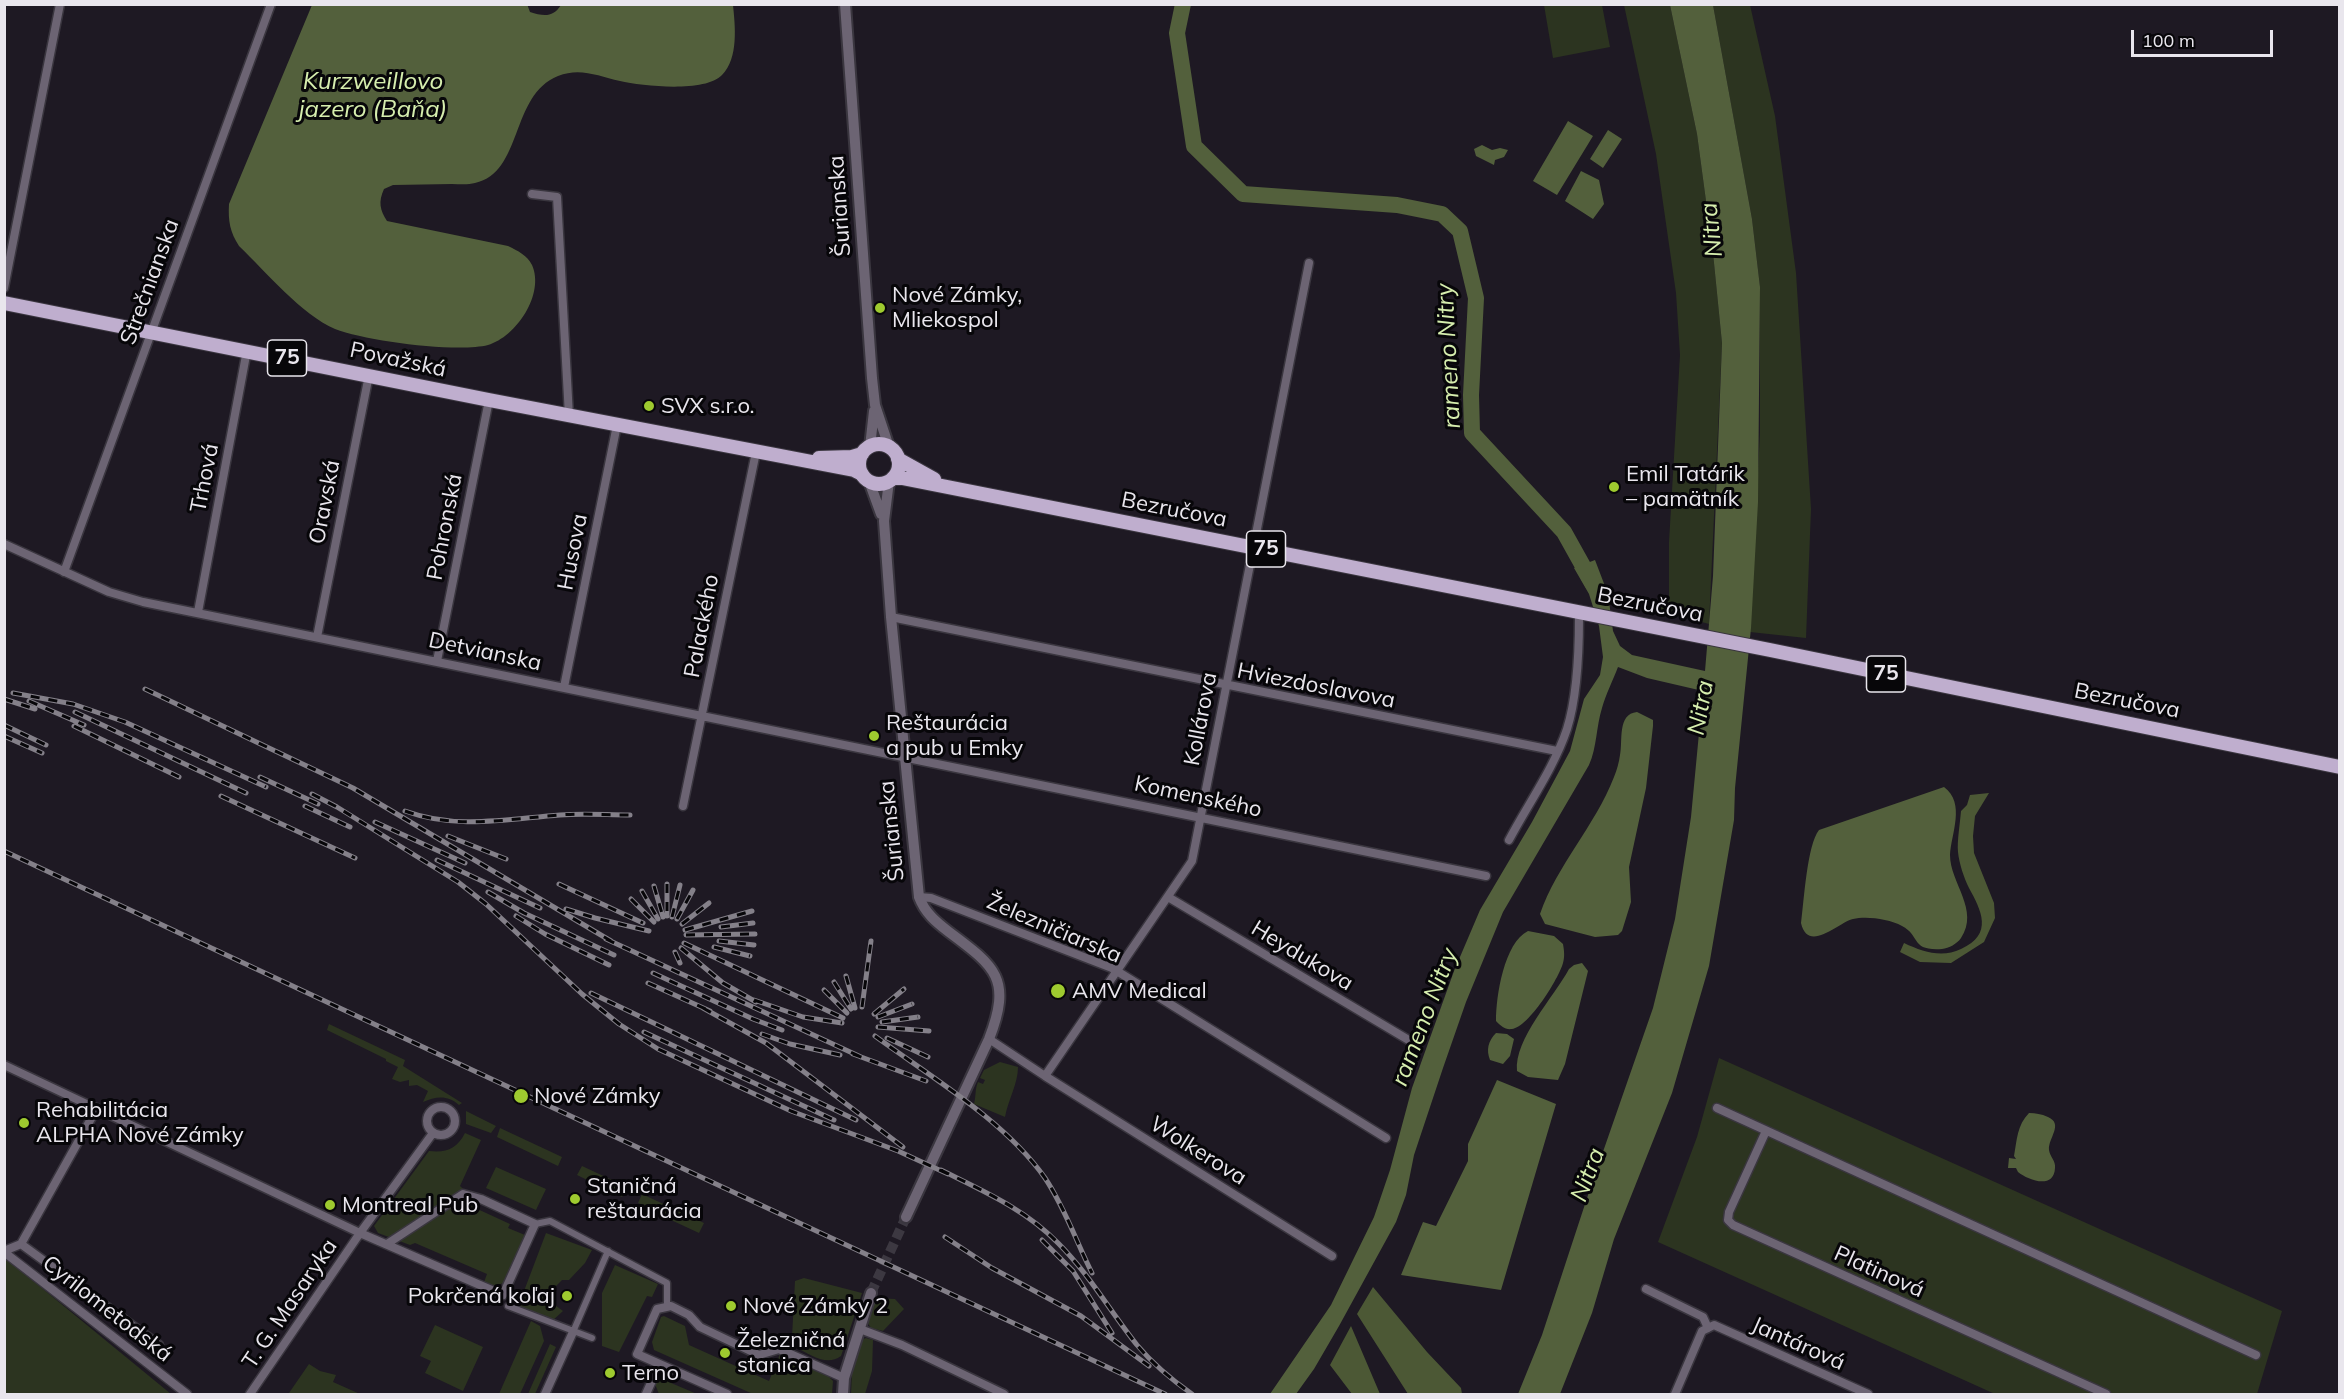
<!DOCTYPE html>
<html>
<head>
<meta charset="utf-8">
<style>
	body { margin:0 }
	#map { position:relative; width:2344px; height:1399px; overflow:hidden; background:#1e1923; font-family:Mulish,sans-serif }
	canvas { display:block }
	.frame { position:absolute; inset:0; border:6px solid #e9e6ed; pointer-events:none }
	.scale { position:absolute; left:2131px; top:30px; width:142px; height:27px; box-sizing:border-box; border:3px solid #e9e6ed; border-top:0; padding-left:8px; font-size:18px; line-height:21px; white-space:nowrap; color:#e9e6ed; -webkit-text-stroke:4px #070609; paint-order:stroke }
</style>
</head>
<body>
<div id="map">
<canvas width="2344" height="1399"></canvas>
<div class="frame"></div>
<div class="scale">100 m</div>
</div>
<script>
const ctx = document.querySelector('canvas').getContext('2d');
ctx.lineJoin = 'round';
function paint(path, color) { ctx.fillStyle = color; ctx.fill(path, 'evenodd'); }
function strokePath(path, color, width, dash) { ctx.strokeStyle = color; ctx.lineWidth = width; ctx.lineCap = dash ? 'butt' : 'round'; ctx.setLineDash(dash || []); ctx.stroke(path); }
function label(font, color, halo, rows, align = 'center') {
  ctx.font = font + ' Mulish,sans-serif'; ctx.lineWidth = 6; ctx.setLineDash([]); ctx.textBaseline = 'middle'; ctx.strokeStyle = halo; ctx.fillStyle = color; for (const [text, x, y, turn = 0] of rows) {
    ctx.save(); ctx.translate(x, y); ctx.rotate((+turn || 0) * Math.PI / 180); ctx.textAlign = isNaN(turn) ? turn : align; if (halo) ctx.strokeText(text, 0, 0); ctx.fillText(text, 0, 0); ctx.restore();
  }
}
const green = new Path2D(`
	M1544,5H1602L1610,47L1553,58Z
	M1624,5H1670L1697,134L1713,253L1722,343L1709,624L1648,607L1669,597V542L1680,355L1676,293L1656,154Z
	M1713,5H1750L1775,116L1796,273L1811,509L1806,638L1750,632L1760,432V287L1752,219Z
	M329,1024L405,1060L403,1066L462,1103L459,1105C448,1095 436,1096 423,1102L428,1091L417,1085L409,1086V1080L400,1082L392,1079L398,1067L386,1061V1059L327,1030Z
	M1719,1058L2282,1311L2257,1394H1995L1658,1242L1697,1137Z
	M1000,1062L1018,1067C1018,1084 1008,1100 1005,1117L974,1104C976,1097 975,1088 978,1082L983,1084L985,1080L980,1078L984,1070Z
	M466,1111L496,1126L491,1133L466,1124Z
	M500,1128L562,1157L558,1166L497,1137Z
	M465,1133L481,1140L460,1186L475,1200L473,1207L510,1224L508,1228L525,1235L503,1283L494,1287L484,1282L487,1274L415,1243L410,1245L378,1233L374,1226L429,1151C446,1153 457,1149 465,1133Z
	M582,1166L627,1187L622,1197L577,1175Z
	M496,1167L546,1189L536,1210L486,1188Z
	M642,1194L672,1208L668,1217L638,1203Z
	M676,1210L704,1223L699,1233L671,1220Z
	M546,1233L592,1250L585,1263L569,1280H562L551,1291L552,1303L563,1311L551,1322L510,1305L516,1293L524,1291Z
	M4,1257L171,1394H5Z
	M615,1265L658,1284L652,1297L647,1296L619,1352L602,1346V1293Z
	M804,1278L862,1293L841,1356C826,1367 810,1354 795,1347L792,1337L795,1281Z
	M875,1298L895,1299L904,1309L883,1331L871,1328L867,1322Z
	M664,1316L685,1326L689,1345L769,1381L780,1354L825,1373L833,1381L832,1394H753L654,1350L652,1342L661,1317Z
	M531,1321L540,1326L544,1341L520,1394H499Z
	M435,1325L483,1347L463,1391L425,1373L431,1361L420,1356Z
	M866,1338L873,1340L872,1371L865,1394H851L852,1370L861,1340Z
	M550,1344L556,1347L535,1394H528Z
	M309,1364L320,1371L336,1375L333,1382L360,1394H291L289,1393Z
	M657,1377L697,1394H659L655,1384Z`);
const forest = new Path2D(`
	M1989,793L1975,816L1973,836L1974,853L1994,903L1995,918L1984,942L1951,963L1920,962L1900,952L1904,943C1923,952 1942,958 1961,949C1994,934 1981,910 1969,888C1964,878 1959,863 1958,852C1957,841 1960,824 1961,811L1967,805L1970,795Z
	M1373,1287L1427,1352L1461,1388L1462,1394H1408L1357,1314Z
	M1351,1326L1380,1394H1352L1330,1365Z`);
const water = new Path2D(`
	M527,4L530,12C543,16 553,18 561,5H733C735,25 739,58 722,75C705,93 642,86 620,81C598,76 580,67 558,76C510,95 523,173 475,183C468,185 459,184 452,184C432,184 413,185 393,185L384,189C378,202 380,210 387,221L508,246C518,251 527,255 532,265C545,294 516,337 488,345C457,353 366,341 335,329C302,315 266,272 239,246C230,232 228,221 229,204L312,5Z
	M1670,5H1713L1752,219L1760,287L1758,502L1751,628L1735,788L1734,820L1709,966L1672,1093L1614,1239L1592,1313L1560,1394H1518L1542,1335L1589,1192L1653,1008L1675,919L1691,817L1703,691L1647,678L1618,667C1613,680 1606,694 1602,708C1596,727 1597,747 1589,765L1503,912L1466,1002L1443,1068L1414,1155L1406,1195L1396,1222L1339,1326L1314,1369L1296,1394H1270L1331,1305L1374,1217L1390,1170L1412,1088L1454,971L1480,910L1532,822L1570,751L1584,699L1600,675L1603,657L1599,626L1589,594L1574,568L1595,560L1608,594L1613,631L1620,646L1632,655L1705,671L1713,576L1722,343L1713,253L1697,134Z
	M1568,121L1593,136L1557,195L1533,181Z
	M1608,130L1622,139L1603,168L1590,159Z
	M1482,145L1492,150L1500,148L1508,150L1504,157L1495,160L1494,165L1476,156L1474,149Z
	M1581,171L1599,180L1604,204L1593,219L1565,201Z
	M1637,712L1653,720V726L1646,788L1629,867L1631,902L1622,931L1618,935L1595,937L1545,924L1540,914C1557,865 1595,826 1614,777C1617,770 1619,762 1620,755C1623,741 1617,714 1637,712Z
	M1944,787C1966,803 1951,834 1950,855C1950,883 1980,910 1961,938C1957,944 1949,948 1942,949C1910,951 1921,936 1902,926C1889,919 1867,916 1853,919C1839,922 1808,954 1801,923C1804,901 1807,845 1819,830Z
	M1528,931L1554,936L1563,944C1564,950 1565,956 1563,963C1559,978 1529,1027 1512,1029C1505,1030 1501,1026 1496,1021C1496,996 1504,943 1528,931Z
	M1582,963L1588,971L1565,1064L1558,1080L1528,1077L1517,1071C1514,1039 1554,997 1569,969L1574,965Z
	M1496,1033L1507,1034L1514,1039L1510,1056L1503,1064L1490,1060C1486,1050 1488,1041 1496,1033Z
	M1497,1080L1556,1104L1501,1290L1401,1275L1423,1222L1436,1226L1468,1161V1144Z
	M2029,1113C2036,1113 2041,1114 2048,1117C2064,1124 2048,1138 2049,1150C2050,1157 2056,1161 2055,1168C2054,1190 2028,1180 2018,1172L2016,1168H2008L2009,1158L2016,1159L2014,1156C2017,1140 2017,1125 2029,1113Z`);
const river = new Path2D(`
	M1183,4L1177,33L1194,146L1243,194L1397,205L1442,214L1460,231L1476,298L1471,395L1472,433L1564,532L1593,584`);
const tertiaryTunnel = new Path2D(`
	M871,1293L906,1217`);
const pedestrian = new Path2D(`
	M535,1224L550,1221L667,1283V1306
	M508,1306L592,1338
	M573,1332L608,1251`);
const minor = new Path2D(`
	M532,194L557,197L569,416
	M4,288L60,4
	M4,544L109,592L143,602L1486,876
	M64,572L271,4
	M198,612L247,350
	M891,617L1557,751
	M317,637L369,375
	M437,661L489,400
	M564,687L617,425
	M683,806L756,452
	M1509,840C1528,804 1554,768 1567,729C1577,697 1579,652 1579,618
	M919,897L931,898L1112,968L1386,1138
	M1168,897L1417,1045
	M989,1039L1045,1076L1192,861L1309,263
	M4,1065L360,1233L503,1295L535,1224L481,1199L463,1194L387,1244
	M1045,1076L1332,1256
	M427 1121a14 14 0 1 1 28 0a14 14 0 1 1-28 0Z
	M1717,1108L2256,1355
	M1766,1131L1729,1212L1728,1220L1733,1225L2106,1394
	M21,1244L159,1345
	M4,1251L21,1244L97,1108
	M4,1252L187,1394
	M1646,1289L1703,1317L1708,1328
	M860,1329L902,1345L1004,1394
	M250,1394L360,1233L433,1133
	M545,1394L573,1332
	M646,1394L659,1365
	M727,1394L637,1354L657,1309L671,1306L689,1315L700,1327L759,1355L779,1349L844,1378
	M1675,1394L1702,1331L1714,1325L1868,1394`);
const tertiary = new Path2D(`
	M845,4L872,378L875,405L889,447
	M870,447L874,411
	M869,481L881,514
	M889,481L884,521L891,617L919,897C925,913 936,922 949,932C996,967 1012,979 989,1039L906,1217
	M843,1394L844,1378L871,1293`);
const primary = new Path2D(`
	M4,303L489,400L854,470L862,474
	M859 464a20 20 0 1 1 40 0a20 20 0 1 1-40 0Z
	M819,458L852,457L862,454
	M898,459L934,479
	M893,478H902L1770,650L2340,767`);
const rail = new Path2D(`
	M145,689L353,788L611,941
	M13,693L73,704L125,722L266,787
	M4,699L35,709
	M29,701L84,725
	M75,712L246,793
	M4,725L46,745
	M74,726L179,777
	M4,736L42,753
	M260,777L318,804
	M312,794L337,807L458,882L486,904L582,994L619,1024L658,1049L791,1111L898,1151L948,1174
	M221,796L355,858
	M305,806L350,827
	M405,811C457,830 507,819 560,815C583,813 607,815 630,815
	M375,822L465,863
	M448,836L506,859
	M4,851L1165,1394
	M437,860L540,908
	M559,884L643,923
	M667,884V916
	M654,886L663,917
	M642,891L658,919
	M488,892L524,913L614,955
	M631,899L654,922
	M566,909L595,918L649,931
	M516,916L545,934L609,965
	M672,917L680,885
	M677,919L693,890
	M682,924L709,903
	M721,927L753,923
	M685,930L752,911
	M686,935L755,934
	M606,939L861,1057
	M719,941L754,945
	M684,943L843,1018
	M714,947L750,956
	M681,948L723,983L756,1002
	M675,952L680,963
	M653,973L753,1019L782,1030
	M846,976L855,1008
	M834,982L851,1009
	M648,983L710,1011
	M824,990L847,1013
	M591,993L856,1120
	M754,1000L803,1017L842,1023
	M862,1007L871,941
	M703,1008L766,1043L903,1147
	M874,1014L904,989
	M878,1017L912,1004
	M882,1022L918,1017
	M878,1027L929,1031
	M644,1032L834,1120
	M762,1034L790,1044L840,1055
	M875,1036C931,1077 1005,1121 1045,1178C1065,1208 1076,1241 1092,1273
	M887,1038L928,1057
	M853,1054L926,1081
	M941,1170C983,1191 1025,1209 1058,1243C1089,1274 1110,1311 1137,1345C1153,1364 1172,1380 1192,1394
	M945,1237L992,1268L1081,1316L1149,1366
	M1042,1240L1073,1271L1112,1333`);
const markers = [
	[880,308,6,"#9eca2f"],
	[649,406,6,"#9eca2f"],
	[1614,487,6,"#9eca2f"],
	[874,736,6,"#9eca2f"],
	[1058,991,8,"#9eca2f"],
	[521,1096,8,"#9eca2f"],
	[24,1123,6,"#9eca2f"],
	[575,1199,6,"#9eca2f"],
	[330,1205,6,"#9eca2f"],
	[567,1296,6,"#9eca2f"],
	[731,1306,6,"#9eca2f"],
	[725,1353,6,"#9eca2f"],
	[610,1373,6,"#9eca2f"]
];
const shields = [
	[287,358,39],
	[1266,549,39],
	[1886,674,39]
];
const shieldNames = [
	["75",287,358],
	["75",1266,549],
	["75",1886,674]
];
const streetNames = [
	["Šurianska",840,206,-94],
	["Strečnianska",150,282,-70],
	["Považská",398,360,12],
	["Trhová",205,478,-79],
	["Oravská",325,502,-79],
	["Bezručova",1174,510,11],
	["Pohronská",445,527,-79],
	["Husova",573,552,-79],
	["Bezručova",1650,605,11],
	["Palackého",702,626,-79],
	["Detvianska",485,652,12],
	["Hviezdoslavova",1316,686,11],
	["Bezručova",2127,701,11],
	["Kollárova",1201,719,-79],
	["Komenského",1198,797,12],
	["Šurianska",892,831,-96],
	["Železničiarska",1054,929,23],
	["Heydukova",1302,956,31],
	["Wolkerova",1198,1151,32],
	["Platinová",1879,1272,24],
	["T. G. Masaryka",290,1304,-56],
	["Cyrilometodská",107,1309,38],
	["Jantárová",1798,1344,24]
];
const poiNames = [
	["Nové Zámky,",892,295],
	["Mliekospol",892,320],
	["SVX s.r.o.",661,406],
	["Emil Tatárik",1626,474],
	["– pamätník",1626,499],
	["Reštaurácia",886,723],
	["a pub u Emky",886,748],
	["AMV Medical",1072,991],
	["Nové Zámky",534,1096],
	["Rehabilitácia",36,1110],
	["ALPHA Nové Zámky",36,1135],
	["Staničná",587,1186],
	["reštaurácia",587,1211],
	["Montreal Pub",342,1205],
	["Pokrčená koľaj",555,1296,"right"],
	["Nové Zámky 2",743,1306],
	["Železničná",737,1340],
	["stanica",737,1365],
	["Terno",622,1373]
];
const waterNames = [
	["Kurzweillovo",373,82],
	["jazero (Baňa)",373,110],
	["Nitra",1712,230,-96],
	["rameno Nitry",1449,356,-93],
	["Nitra",1701,708,-80],
	["rameno Nitry",1425,1017,-69],
	["Nitra",1588,1175,-69]
];
paint(green, '#2c3420');
paint(forest, '#4c5835');
paint(water, '#53603c');
strokePath(river, '#53603c', 16);
strokePath(tertiaryTunnel, '#3c3841', 10, [10, 5]);
strokePath(pedestrian, '#3a363f', 9);
strokePath(minor, '#3a363f', 11);
strokePath(tertiary, '#3a363f', 14);
strokePath(primary, '#3a363f', 16);
strokePath(pedestrian, '#6c6473', 6);
strokePath(minor, '#6c6473', 8);
strokePath(tertiary, '#6c6473', 10);
strokePath(primary, '#bfaece', 14);
strokePath(rail, '#848089', 5);
strokePath(rail, '#070609', 3, [9]);
for (const [x, y, r, color] of markers) { const dot = new Path2D(); dot.arc(x, y, r, 0, 2 * Math.PI); ctx.fillStyle = color; ctx.fill(dot); strokePath(dot, '#070609', 2); }
for (const [x, y, w] of shields) { const box = new Path2D(); box.roundRect(x - w / 2, y - 18, w, 36, 4.5); ctx.fillStyle = '#070609'; ctx.fill(box); strokePath(box, '#e9e6ed', 1.5); }
label('bold 21px', '#e9e6ed', null, shieldNames);
label('22px', '#e9e6ed', '#070609', streetNames);
label('22px', '#e9e6ed', '#070609', poiNames, 'left');
label('italic 24px', '#d6eeae', '#070609', waterNames);
</script>
</body>
</html>
